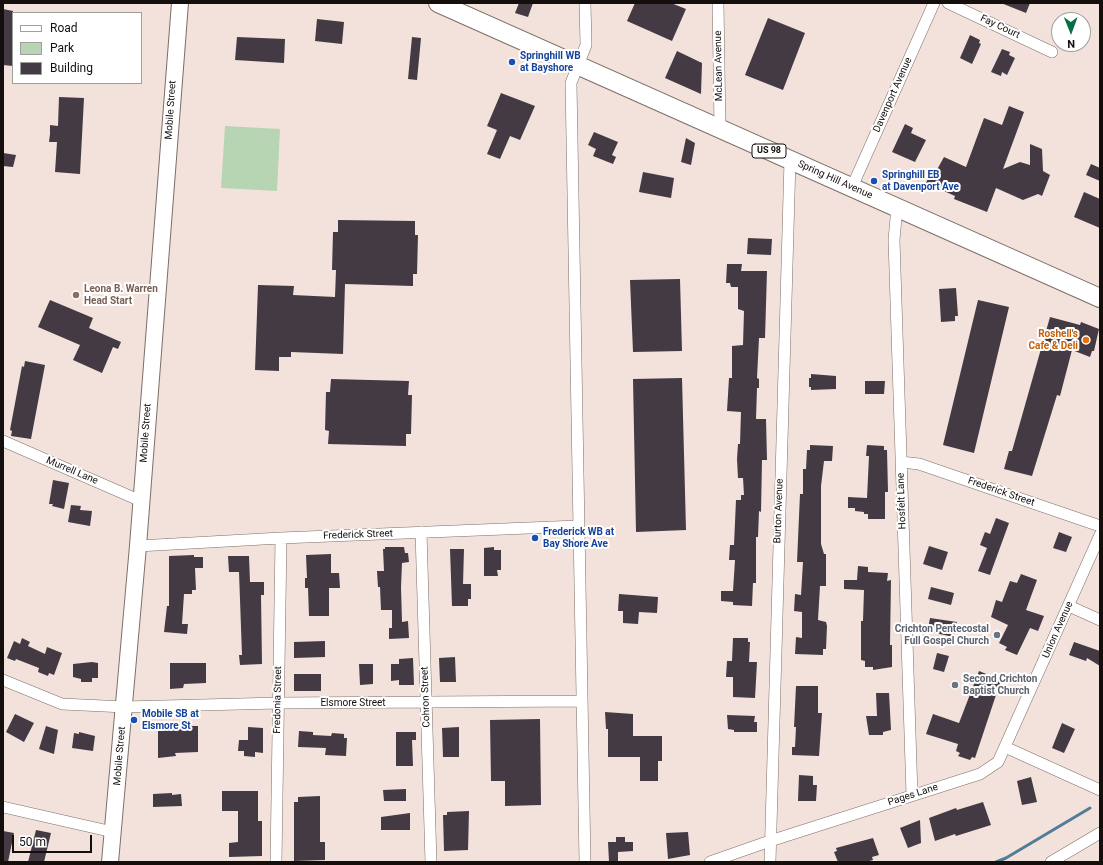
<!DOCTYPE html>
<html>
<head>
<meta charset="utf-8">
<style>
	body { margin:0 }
	#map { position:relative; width:1103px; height:865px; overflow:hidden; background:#f3e2db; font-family:Roboto,sans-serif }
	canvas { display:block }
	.frame { position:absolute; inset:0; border:4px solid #140e0c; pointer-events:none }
	.legend { position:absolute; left:12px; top:12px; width:130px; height:72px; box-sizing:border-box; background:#fff; border:1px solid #a19f9e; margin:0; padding:5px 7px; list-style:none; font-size:12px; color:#140e0c }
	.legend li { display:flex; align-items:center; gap:8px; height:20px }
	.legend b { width:20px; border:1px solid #a19f9e }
	.north { position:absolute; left:1051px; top:12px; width:40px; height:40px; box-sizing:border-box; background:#fff; border:1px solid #a19f9e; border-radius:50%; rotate:179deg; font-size:11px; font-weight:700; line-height:16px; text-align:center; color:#140e0c }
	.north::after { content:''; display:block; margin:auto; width:14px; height:18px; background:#096f45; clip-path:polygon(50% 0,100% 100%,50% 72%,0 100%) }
	.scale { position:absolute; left:12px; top:835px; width:80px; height:18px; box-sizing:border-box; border:2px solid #140e0c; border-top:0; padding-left:5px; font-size:12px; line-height:14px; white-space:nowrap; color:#140e0c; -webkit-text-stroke:3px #fff; paint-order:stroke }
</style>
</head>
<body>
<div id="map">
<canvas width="1103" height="865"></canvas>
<div class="frame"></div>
<ul class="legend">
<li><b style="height:5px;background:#fff"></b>Road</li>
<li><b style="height:11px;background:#b7d5b3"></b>Park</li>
<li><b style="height:11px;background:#433a44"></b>Building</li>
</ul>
<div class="north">N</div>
<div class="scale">50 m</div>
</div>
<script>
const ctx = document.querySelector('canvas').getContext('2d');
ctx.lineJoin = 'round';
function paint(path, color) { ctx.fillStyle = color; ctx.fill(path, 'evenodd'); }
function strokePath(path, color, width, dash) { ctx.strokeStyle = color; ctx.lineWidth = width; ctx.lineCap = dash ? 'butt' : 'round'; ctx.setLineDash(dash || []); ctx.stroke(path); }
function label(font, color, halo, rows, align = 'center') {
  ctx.font = font + ' Roboto,sans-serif'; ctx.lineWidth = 4; ctx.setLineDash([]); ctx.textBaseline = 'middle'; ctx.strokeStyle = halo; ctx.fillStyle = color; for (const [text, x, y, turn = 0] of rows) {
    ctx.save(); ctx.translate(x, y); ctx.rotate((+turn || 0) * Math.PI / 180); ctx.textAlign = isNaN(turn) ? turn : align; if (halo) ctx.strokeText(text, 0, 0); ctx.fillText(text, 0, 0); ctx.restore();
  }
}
const green = new Path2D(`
	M225,126L280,129L277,191L221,188Z`);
const stream = new Path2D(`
	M996,862L1006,858L1090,808`);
const building = new Path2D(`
	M519,3H533L528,17L515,13Z
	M635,3H671L686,9L672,41L627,21Z
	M1001,3H1030L1026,13Z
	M3,9L13,11V66L3,65Z
	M768,18L805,33L783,90L745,75Z
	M317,19L344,22L342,44L315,41Z
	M970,35L980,40L979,43L981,44L972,64L960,58Z
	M237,37L285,39L284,63L235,60Z
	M412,37L421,38L417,80L408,79Z
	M1002,49L1010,52L1009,55L1015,58L1007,75L1002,72L1001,76L991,72Z
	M677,51L702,63L701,94L665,78Z
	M501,93L535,106L520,140L510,136L500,159L487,154L497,130L487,126Z
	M59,97L84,98L80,174L55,172L57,142H49L50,134V125L58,126Z
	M1009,106L1024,112L1003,169L1020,162L1030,165V144L1042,149L1043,171L1050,175L1042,196L1038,194L1023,200L996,188L987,212L954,199L955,196L926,183L930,174L934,175L944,157L966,167L984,118L1002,125Z
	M905,124L913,128L911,133L926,140L915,162L892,152Z
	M594,132L618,142L612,155L616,157L613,164L593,156L596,149L588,145Z
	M686,138L695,143L691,165L681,162Z
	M3,153L16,155L13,167L3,166Z
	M1091,164L1100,168V181L1086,175Z
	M643,172L674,178L671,198L639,192Z
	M1084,192L1100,199V228L1074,217Z
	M338,220L415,221V235H418L417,274H413V286L345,284L343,354L291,352V357H279V371L255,370L258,285L294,286L293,295L335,297L336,270H332L333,232H338Z
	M748,238L772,239L771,255L747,254Z
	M727,264H742L741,271H767L765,338H759L757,378L759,379V388H757L756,419H766L767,460H762L761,512L759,511L758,537H756V583H753L752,606L733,605V602L721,601V591H733L735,560H729L730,545H734L736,500H741V495H744L743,478H738L737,459L738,444H740L741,412L727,411L729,378H732V346L743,345L744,311L738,309V287H731L730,283H726Z
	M680,279L682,351L633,352L630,280Z
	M956,288L958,316H955V321L941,322L939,289Z
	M50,300L93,318L89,328L121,342L118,349L113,347L102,373L73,360L80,345L38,327Z
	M978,300L1009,307L974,453L943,445Z
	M1050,317L1080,325L1081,322L1099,329L1094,351H1092L1090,357L1072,350L1060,396L1057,395L1032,476L1004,469L1009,451H1012Z
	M25,361L45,365L31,439L11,436L12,431L10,430L22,366L24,367Z
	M811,374L836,376V389L811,390V387H809V378H811Z
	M682,378L686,530L636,532L633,379Z
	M331,379L409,381L408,395H412L411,434H406V446L328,444L329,431L325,430L326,392H330Z
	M865,381H885L884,394H865Z
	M810,445L833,446L832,461H824L821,486V544L824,554H826V586H820L818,620L826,622L827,626L826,649H823V655L795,654L796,637L802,638V612L794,611L795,594L801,595L803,562H797L800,494H803V469H806L807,450H810Z
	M867,445L884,446V450H887L888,492H885V519H868V514H864V512L855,511V508H848V497L867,498L869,456H866Z
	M53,480L69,483L64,509L52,506L53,504H49Z
	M71,505L81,506L80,510L92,511L90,526L68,522Z
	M996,518L1009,523L990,575L978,571L987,548L980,545L985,532L990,534Z
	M1059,532L1072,537L1066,552L1053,548Z
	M929,546L948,552L942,570L923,564Z
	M385,547H404L405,553H408L409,562L402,563L401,587L402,622L408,621L409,638L389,639V628H392V610H381L380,587H378L377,571H384L383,549H385Z
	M494,547V550H501V570H497L498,576H484V548Z
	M450,549H464L463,584H471V599H468V606H452Z
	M331,554V573H339L340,588H329V616H309L308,588H305V578H307L306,555Z
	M194,555V557H203V568H195L196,590H192V594H184L182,624H188L187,634L164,632L167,606H169V556Z
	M228,556H249L250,582H264V595H261L262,664L240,665L239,655H242L239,572H229Z
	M858,566L868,567V572L888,573L887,581L891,580L890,645H892V667L873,670V667H865V661L861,660V621H863L864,590L844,589V580H857Z
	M1021,574L1037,580L1026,610L1044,616L1038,631L1030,628L1017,655L1005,650L1007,647L999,643L1008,625L991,617L996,600L1002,602L1010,581L1017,583Z
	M931,587L954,593L951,605L928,599Z
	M619,594L658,597L657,613L639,612L638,624L623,623V611H618Z
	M930,618L957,622L954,637L930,632V630L928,629Z
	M22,638L30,642L28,646L45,654L47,647L62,653L54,675L49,673L48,676L38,672L39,668L16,659L15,661L7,658L14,641L20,644Z
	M733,638H748V642H750L749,662H757L755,698L733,697V677H726L727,661H732Z
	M325,641V657L294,658V642Z
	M1074,642L1100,651V666L1087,658L1086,661L1069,655Z
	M937,653L949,656L944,672L933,669Z
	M455,657L456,682H440L439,658Z
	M413,658L414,685H399V680L391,681V664H399V659Z
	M92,662L98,663V678H92V682H81V679L73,677V664Z
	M170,663H206V683L184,684L183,688L170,689Z
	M359,664H373V684L360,685Z
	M979,671L1001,680L975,758L972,757L970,760L958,756L960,753L956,751L958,744L926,734L933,714L959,723Z
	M294,674H321V691H294Z
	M796,686H818V713H822L819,756L792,755V747H795L796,727H794Z
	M876,693H889L891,730L883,732V735H869L866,716H877Z
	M605,712L633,714V736H662V761H658V781H640V757H608V729H606Z
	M15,714L34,723L24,742L6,732Z
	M727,715L755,716L754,722H757V732H734V730L728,729Z
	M540,719L541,805L505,806V781H491L490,720Z
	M184,722H192V726H198V752L175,753L176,756L158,758V728H184Z
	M1062,723L1075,729L1064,753L1052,748Z
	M46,726L58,730L54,754L39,749Z
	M248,727L263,728V753L255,752V757L244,756V751H238L239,740H248Z
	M459,727V757H443L442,728Z
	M299,731L313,732V735L331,736L332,733L344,734V738H347L346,756L325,755L326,748L298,747Z
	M79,732L95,736L93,751L72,748L74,733L79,734Z
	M396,732H416V740H412L413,766H396Z
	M799,775L813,776V785H817L816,801H798Z
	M1031,777L1037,802L1022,805L1017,781Z
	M406,789V801H384L383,790Z
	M222,791H258V821H262V856L229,857V843L238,842V811H222Z
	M172,793V795L181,794L182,806L153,807V794Z
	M320,796V842H325V860L294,861V802H298V797Z
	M983,802L991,825L956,836L955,834L935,841L929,818L956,808L957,810Z
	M469,811L468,850L444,851L443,815H447V812Z
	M410,813V830H381V817Z
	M920,820L921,843L908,848L900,828Z
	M36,830L51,833L44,862H28Z
	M3,831L14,833L8,862H3Z
	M688,832L690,855L668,859L666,833Z
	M616,837H625V842H633V851L618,852V862H609L608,842H616Z
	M873,838L879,855L872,857L873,860L866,862H838L834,852L837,851L836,848Z`);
const street = new Path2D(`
	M585,3L586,45L571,83L585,862
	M718,3L720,129
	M948,3L1052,52
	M852,187L934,3
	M897,207L894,240L912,795
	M3,441L141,501
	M901,462L919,464L1100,526
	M421,532L431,862
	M138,546L281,538L578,526
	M1069,606L1100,620
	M3,680L62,704L125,707L278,703L582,701
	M1005,747L1100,790
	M3,807L113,832
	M276,862L281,538
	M710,862L770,841L980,774L998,762L1100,535
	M770,862L790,160
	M1051,862L1100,833`);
const secondary = new Path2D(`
	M110,862L138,546L180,3`);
const primary = new Path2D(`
	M438,3L1100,298`);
const markers = [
	[512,62,4,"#1a4fb4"],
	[874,181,4,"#1a4fb4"],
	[76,295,4,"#8d6e63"],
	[1086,340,4,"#e8710a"],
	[535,538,4,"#1a4fb4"],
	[997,635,4,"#6b7280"],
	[955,685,4,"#6b7280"],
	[134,720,4,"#1a4fb4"]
];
const shields = [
	[769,151,34]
];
const shieldNames = [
	["US 98",769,151]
];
const streetNames = [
	["Fay Court",1000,27,25],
	["McLean Avenue",719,66,-91],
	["Davenport Avenue",893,95,-66],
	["Mobile Street",171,110,-86],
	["Spring Hill Avenue",835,180,24],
	["Mobile Street",146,433,-86],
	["Murrell Lane",72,471,23],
	["Frederick Street",1001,492,19],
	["Hosfelt Lane",902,501,-92],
	["Burton Avenue",779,511,-88],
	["Frederick Street",358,535,-2],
	["Union Avenue",1058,630,-66],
	["Cohron Street",426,697,-92],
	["Fredonia Street",278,700,-89],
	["Elsmore Street",353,703],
	["Mobile Street",120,756,-85],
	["Pages Lane",913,795,-18]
];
const transitNames = [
	["Springhill WB",520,56],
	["at Bayshore",520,68],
	["Springhill EB",882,175],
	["at Davenport Ave",882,187],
	["Frederick WB at",543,532],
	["Bay Shore Ave",543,544],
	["Mobile SB at",142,714],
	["Elsmore St",142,726]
];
const educationNames = [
	["Leona B. Warren",84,289],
	["Head Start",84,301]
];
const foodNames = [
	["Roshell's",1078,334],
	["Cafe & Deli",1078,346]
];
const worshipNames = [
	["Crichton Pentecostal",989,629],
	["Full Gospel Church",989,641],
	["Second Crichton",963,679,"left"],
	["Baptist Church",963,691,"left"]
];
paint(green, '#b7d5b3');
strokePath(stream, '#527d97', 3);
paint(building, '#433a44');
strokePath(street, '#7d6e68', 12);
strokePath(secondary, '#7d6e68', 18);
strokePath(primary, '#7d6e68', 20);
strokePath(street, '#fff', 11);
strokePath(secondary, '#fff', 16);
strokePath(primary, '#fff', 18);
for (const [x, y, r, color] of markers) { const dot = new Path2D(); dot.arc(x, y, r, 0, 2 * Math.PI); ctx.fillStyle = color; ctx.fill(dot); strokePath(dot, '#fff', 1.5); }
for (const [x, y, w] of shields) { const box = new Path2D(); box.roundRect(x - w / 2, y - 7, w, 14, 3); ctx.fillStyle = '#fff'; ctx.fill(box); strokePath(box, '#140e0c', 1); }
label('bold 9px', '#140e0c', null, shieldNames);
label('10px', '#140e0c', '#fff', streetNames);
label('bold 10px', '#164399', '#fff', transitNames, 'left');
label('bold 10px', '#785e54', '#fff', educationNames, 'left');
label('bold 10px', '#c56008', '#fff', foodNames, 'right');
label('bold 10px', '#5b616d', '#fff', worshipNames, 'right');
</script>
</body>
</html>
